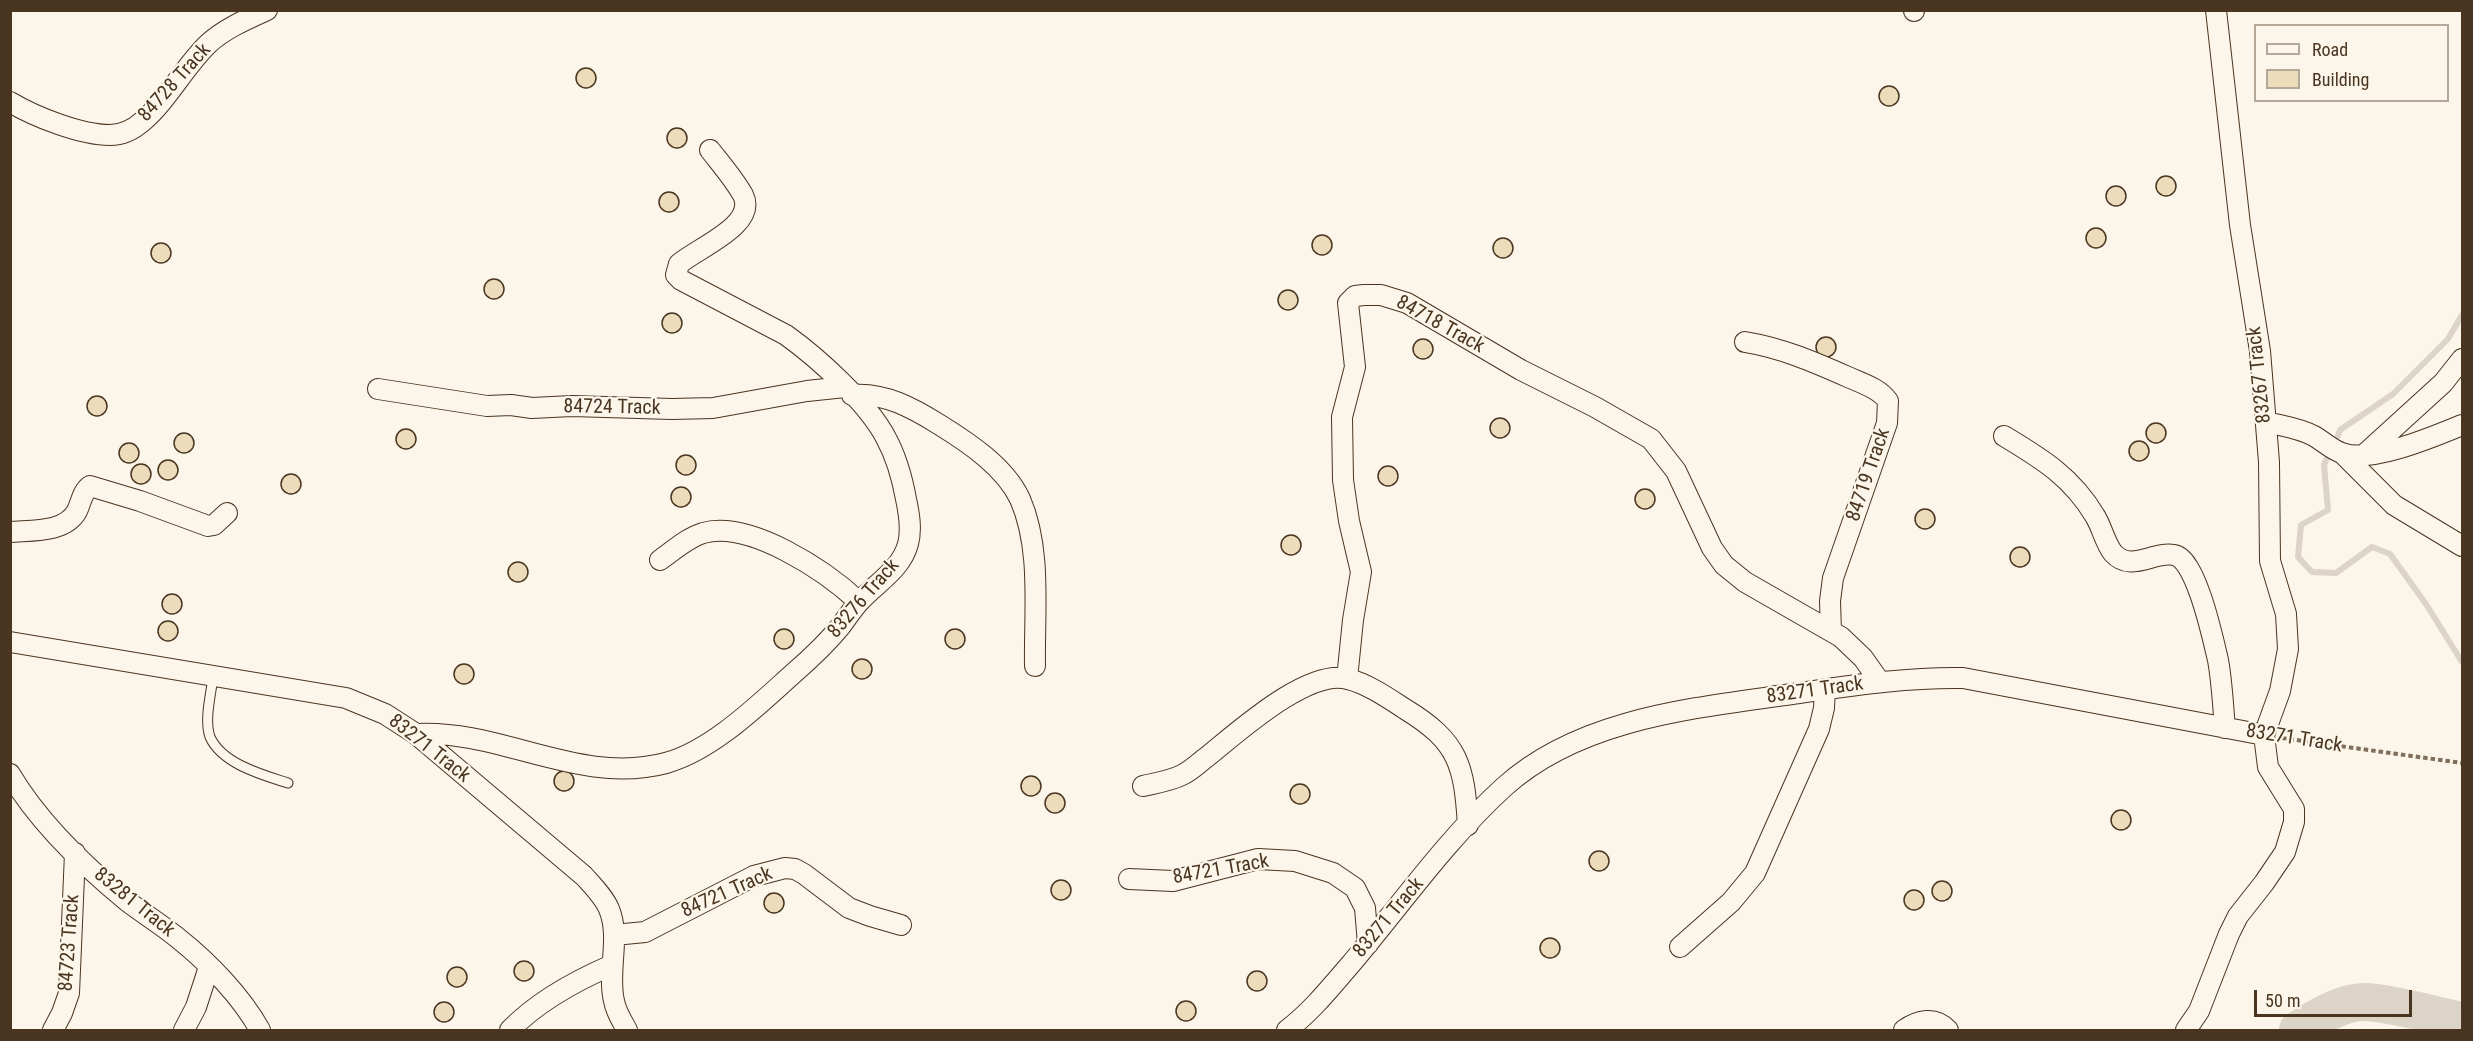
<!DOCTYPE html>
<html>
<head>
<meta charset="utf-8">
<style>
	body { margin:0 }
	#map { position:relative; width:2473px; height:1041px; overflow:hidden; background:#fbf6e9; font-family:"Roboto Condensed",sans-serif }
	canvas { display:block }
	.frame { position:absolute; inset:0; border:12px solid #4a3520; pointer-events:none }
	.legend { position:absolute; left:2254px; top:24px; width:195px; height:78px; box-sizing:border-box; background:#fbf6e9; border:2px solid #b4a999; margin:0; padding:8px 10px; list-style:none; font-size:18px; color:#4a3520 }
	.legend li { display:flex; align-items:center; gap:12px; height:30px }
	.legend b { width:30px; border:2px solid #b4a999 }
	.scale { position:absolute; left:2254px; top:990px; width:158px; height:27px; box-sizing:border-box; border:3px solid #4a3520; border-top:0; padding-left:8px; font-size:18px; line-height:21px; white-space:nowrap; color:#4a3520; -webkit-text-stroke:4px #fbf6e9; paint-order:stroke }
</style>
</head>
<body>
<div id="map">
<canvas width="2473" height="1041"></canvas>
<div class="frame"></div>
<ul class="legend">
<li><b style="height:8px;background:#fbf6e9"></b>Road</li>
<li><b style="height:16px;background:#ecdcbc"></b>Building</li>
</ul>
<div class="scale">50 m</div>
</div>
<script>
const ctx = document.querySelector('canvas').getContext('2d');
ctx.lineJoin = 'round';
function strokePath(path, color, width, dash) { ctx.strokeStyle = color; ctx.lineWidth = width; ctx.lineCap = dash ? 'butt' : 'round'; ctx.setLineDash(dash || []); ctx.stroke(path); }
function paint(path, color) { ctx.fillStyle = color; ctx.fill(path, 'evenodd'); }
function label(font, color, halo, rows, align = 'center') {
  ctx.font = font + ' "Roboto Condensed",sans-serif'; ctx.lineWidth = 4.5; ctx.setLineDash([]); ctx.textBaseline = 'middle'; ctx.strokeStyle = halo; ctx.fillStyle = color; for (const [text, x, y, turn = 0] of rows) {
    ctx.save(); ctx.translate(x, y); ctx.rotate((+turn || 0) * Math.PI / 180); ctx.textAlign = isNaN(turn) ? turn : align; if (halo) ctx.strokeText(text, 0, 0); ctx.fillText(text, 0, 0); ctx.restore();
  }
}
const stream = new Path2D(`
	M2338,436L2340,430L2393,394L2448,339L2462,315
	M2327,458L2324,465L2328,510L2301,525L2298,557L2312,572L2336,573L2372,547L2390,554L2426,604L2462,662`);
const river = new Path2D(`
	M2298,1030C2315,1018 2344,1001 2366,1002C2398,1004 2431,1015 2462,1021`);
const building = new Path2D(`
	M576 78a10 10 0 1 1 20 0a10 10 0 1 1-20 0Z
	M1879 96a10 10 0 1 1 20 0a10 10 0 1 1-20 0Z
	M667 138a10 10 0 1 1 20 0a10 10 0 1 1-20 0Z
	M2156 186a10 10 0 1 1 20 0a10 10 0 1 1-20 0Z
	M2106 196a10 10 0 1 1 20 0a10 10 0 1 1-20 0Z
	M659 202a10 10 0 1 1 20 0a10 10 0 1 1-20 0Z
	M2086 238a10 10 0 1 1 20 0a10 10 0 1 1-20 0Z
	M1312 245a10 10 0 1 1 20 0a10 10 0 1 1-20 0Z
	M1493 248a10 10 0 1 1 20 0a10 10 0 1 1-20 0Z
	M151 253a10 10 0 1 1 20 0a10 10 0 1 1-20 0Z
	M484 289a10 10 0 1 1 20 0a10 10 0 1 1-20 0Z
	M1278 300a10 10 0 1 1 20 0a10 10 0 1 1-20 0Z
	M662 323a10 10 0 1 1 20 0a10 10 0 1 1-20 0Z
	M1816 347a10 10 0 1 1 20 0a10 10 0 1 1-20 0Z
	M1413 349a10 10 0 1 1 20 0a10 10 0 1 1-20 0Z
	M87 406a10 10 0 1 1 20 0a10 10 0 1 1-20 0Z
	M1490 428a10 10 0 1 1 20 0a10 10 0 1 1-20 0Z
	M2146 433a10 10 0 1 1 20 0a10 10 0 1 1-20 0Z
	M396 439a10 10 0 1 1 20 0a10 10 0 1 1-20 0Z
	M174 443a10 10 0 1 1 20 0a10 10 0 1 1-20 0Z
	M2129 451a10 10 0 1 1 20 0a10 10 0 1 1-20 0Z
	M119 453a10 10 0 1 1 20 0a10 10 0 1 1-20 0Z
	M676 465a10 10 0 1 1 20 0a10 10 0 1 1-20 0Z
	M158 470a10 10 0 1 1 20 0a10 10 0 1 1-20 0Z
	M131 474a10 10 0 1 1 20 0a10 10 0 1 1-20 0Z
	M1378 476a10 10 0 1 1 20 0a10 10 0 1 1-20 0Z
	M281 484a10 10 0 1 1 20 0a10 10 0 1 1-20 0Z
	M671 497a10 10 0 1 1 20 0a10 10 0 1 1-20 0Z
	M1635 499a10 10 0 1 1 20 0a10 10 0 1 1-20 0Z
	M1915 519a10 10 0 1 1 20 0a10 10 0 1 1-20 0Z
	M1281 545a10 10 0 1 1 20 0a10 10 0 1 1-20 0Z
	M2010 557a10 10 0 1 1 20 0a10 10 0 1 1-20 0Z
	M508 572a10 10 0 1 1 20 0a10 10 0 1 1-20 0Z
	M162 604a10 10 0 1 1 20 0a10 10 0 1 1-20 0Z
	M158 631a10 10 0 1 1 20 0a10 10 0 1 1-20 0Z
	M774 639a10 10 0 1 1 20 0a10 10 0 1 1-20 0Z
	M945 639a10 10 0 1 1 20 0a10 10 0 1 1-20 0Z
	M852 669a10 10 0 1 1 20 0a10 10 0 1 1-20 0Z
	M454 674a10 10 0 1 1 20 0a10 10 0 1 1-20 0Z
	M554 781a10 10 0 1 1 20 0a10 10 0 1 1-20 0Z
	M1021 786a10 10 0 1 1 20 0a10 10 0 1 1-20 0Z
	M1290 794a10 10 0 1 1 20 0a10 10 0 1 1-20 0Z
	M1045 803a10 10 0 1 1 20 0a10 10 0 1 1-20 0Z
	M2111 820a10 10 0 1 1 20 0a10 10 0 1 1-20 0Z
	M1589 861a10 10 0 1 1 20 0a10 10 0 1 1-20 0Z
	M1051 890a10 10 0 1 1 20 0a10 10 0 1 1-20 0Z
	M1932 891a10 10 0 1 1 20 0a10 10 0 1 1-20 0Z
	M1904 900a10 10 0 1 1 20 0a10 10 0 1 1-20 0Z
	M764 903a10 10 0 1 1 20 0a10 10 0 1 1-20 0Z
	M1540 948a10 10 0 1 1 20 0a10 10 0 1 1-20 0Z
	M514 971a10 10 0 1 1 20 0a10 10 0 1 1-20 0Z
	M447 977a10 10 0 1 1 20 0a10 10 0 1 1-20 0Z
	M1247 981a10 10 0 1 1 20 0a10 10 0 1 1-20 0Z
	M1176 1011a10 10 0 1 1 20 0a10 10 0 1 1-20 0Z
	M434 1012a10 10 0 1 1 20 0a10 10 0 1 1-20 0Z`);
const path = new Path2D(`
	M2282,738L2462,763`);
const lane = new Path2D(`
	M213,677C211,694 204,720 210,737C222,764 263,775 288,783`);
const street = new Path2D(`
	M1914,11V10
	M10,102C35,117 81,135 110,135C122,135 134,129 143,121C166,102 185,66 208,44C224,29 247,19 267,10
	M1745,342C1782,348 1814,362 1848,377C1861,383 1879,388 1888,401L1887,423L1833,578L1830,601L1831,631
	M378,389L487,406L511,405L532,408L572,406L672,409L713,408L807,391L845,387
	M852,395C884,392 913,408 940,425C969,443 1005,467 1020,499C1042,549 1034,612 1035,666
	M2266,422C2282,426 2299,428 2314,436C2323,441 2332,450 2342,453C2370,464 2435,436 2462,425
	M2004,436C2042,459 2072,477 2095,516C2102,527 2105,543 2113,553C2131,573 2153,551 2174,555C2196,558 2213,639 2218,660C2222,682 2223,706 2225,728
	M2343,454L2394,505L2462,546
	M2365,454L2443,383L2462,359
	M10,532C32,530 65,533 77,511C81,503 82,492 90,486L140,501L208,526L214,525L227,513
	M660,560C673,551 687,538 703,533C750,520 826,571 859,602
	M10,642L346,698L385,714L416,734L584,876C593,886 604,897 609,909C621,938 607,971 614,1001C616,1012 622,1021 627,1030
	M1347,679L1353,620L1361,572L1349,521L1343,480L1342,417L1355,367L1348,303L1355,296L1364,295H1381L1407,303L1521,370L1595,407L1651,439L1676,471L1712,548L1724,565L1745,582L1841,637L1863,658L1880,682
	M416,734C501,729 580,786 666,763C713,750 759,704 795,672C811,658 826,644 840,627C846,619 852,610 859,602C876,583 901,570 908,544C912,529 909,513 906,499C902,477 897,458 886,438C868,403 818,358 786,335L681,280L676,275L679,264C697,248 758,225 743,195C734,179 721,164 710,150
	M10,774C39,823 83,865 127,901C144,914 162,925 179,939C209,963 241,996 260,1030
	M1143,786C1156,783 1170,781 1182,775C1191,771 1200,762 1208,756C1238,732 1308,668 1348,679C1368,684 1388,698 1405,709C1459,742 1464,765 1468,825
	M1129,879L1173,881L1258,859L1295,861L1333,873L1355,888L1365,908L1368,944
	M614,935L645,932L754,876L785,868L795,869L804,874L849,908L870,916L901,925
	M1680,947L1731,902L1755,873L1819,729L1824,708L1825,689
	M53,1030L62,1013L69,993L75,853
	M184,1030L196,1007L209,967
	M510,1030C538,1001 575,981 612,965
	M1287,1030C1311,1012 1330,988 1350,965C1400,906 1446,840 1504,787C1580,718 1695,708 1792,694C1849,686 1905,677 1963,678L2264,735
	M1904,1030C1918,1020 1935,1016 1948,1030
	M2186,1030L2199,1011L2229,934L2238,916L2264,883L2285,852L2294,822V809L2268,767L2264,735L2280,691L2288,649L2286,614L2270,561L2269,462L2260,351L2240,225L2216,10`);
const streetNames = [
	["84728 Track",175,83,-48],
	["84718 Track",1440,325,29],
	["83267 Track",2260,375,-96],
	["84724 Track",612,408,1],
	["84719 Track",1869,475,-71],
	["83276 Track",864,599,-49],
	["83271 Track",1815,691,-8],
	["83271 Track",2294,739,9],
	["83271 Track",429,749,38],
	["84721 Track",1221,870,-10],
	["84721 Track",727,893,-24],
	["83281 Track",134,903,39],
	["83271 Track",1389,918,-50],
	["84723 Track",70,943,-86]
];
strokePath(stream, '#dcd4c6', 6);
strokePath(river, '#dcd4c6', 38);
paint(building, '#ecdcbc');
strokePath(building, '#4a3520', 1.5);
strokePath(lane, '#4a3520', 11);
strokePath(street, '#4a3520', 22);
strokePath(path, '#7f6f5c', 4, [4.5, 3]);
strokePath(lane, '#fbf6e9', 9);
strokePath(street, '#fbf6e9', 20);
label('20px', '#4a3520', '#fbf6e9', streetNames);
</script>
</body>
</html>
